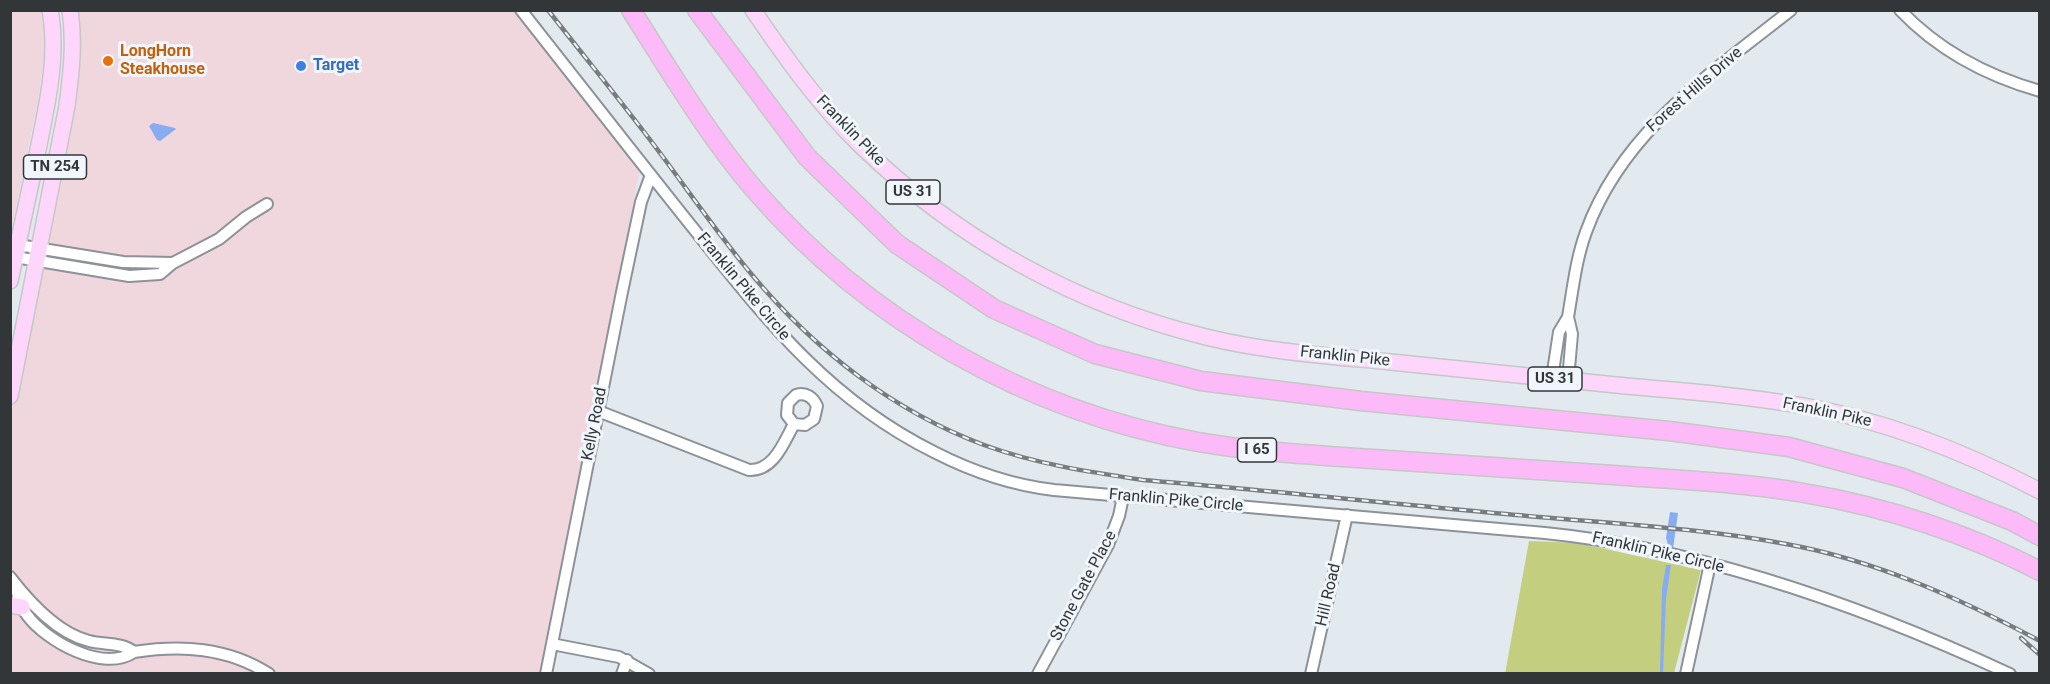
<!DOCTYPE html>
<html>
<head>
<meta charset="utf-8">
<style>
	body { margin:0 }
	#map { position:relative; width:2050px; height:684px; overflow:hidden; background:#e2e9ef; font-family:Roboto,sans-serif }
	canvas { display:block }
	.frame { position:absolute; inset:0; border:12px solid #333638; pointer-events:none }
</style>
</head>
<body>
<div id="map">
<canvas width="2050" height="684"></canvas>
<div class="frame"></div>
</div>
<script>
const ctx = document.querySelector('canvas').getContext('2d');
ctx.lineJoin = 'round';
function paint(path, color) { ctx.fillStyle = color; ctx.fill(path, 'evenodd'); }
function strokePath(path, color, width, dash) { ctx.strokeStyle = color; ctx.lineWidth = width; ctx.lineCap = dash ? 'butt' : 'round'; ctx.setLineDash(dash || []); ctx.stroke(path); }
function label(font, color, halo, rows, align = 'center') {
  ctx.font = font + ' Roboto,sans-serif'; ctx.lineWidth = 6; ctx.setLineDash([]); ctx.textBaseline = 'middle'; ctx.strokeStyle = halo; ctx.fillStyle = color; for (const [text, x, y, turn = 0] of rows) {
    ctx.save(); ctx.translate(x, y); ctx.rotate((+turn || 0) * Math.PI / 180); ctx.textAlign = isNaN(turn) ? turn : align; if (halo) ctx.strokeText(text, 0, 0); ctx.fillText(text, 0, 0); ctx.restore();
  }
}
const commercial = new Path2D(`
	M11,10L42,11L45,52L37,106L11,232Z
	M78,11H523L643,154L542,673L11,674V413L72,118L78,76L80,34Z`);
const green = new Path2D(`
	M1529,541L1578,543L1701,570L1674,673L1505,674Z`);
const water = new Path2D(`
	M153,123L175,128L176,129L160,141L157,140L149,126Z
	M1670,512L1678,513L1673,549L1669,548L1666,538Z
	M1666,565H1671L1666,599L1663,673H1660L1662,589Z`);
const minor = new Path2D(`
	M521,10C576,80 630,149 685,218C760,311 823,397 934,452C973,472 1011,485 1054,490L1545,533C1704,549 1865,607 2010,674
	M1900,10C1938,50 1987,76 2040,91
	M18,245L123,262L173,263
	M15,257L129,276L160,274L173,263L219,239L246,217L267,204
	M1568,317C1573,288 1576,259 1586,232C1622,132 1711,73 1791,10
	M1552,378L1559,332L1568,317L1572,334L1568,380
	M598,411L749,470C774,471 784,442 794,424L805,425L814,419L817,406C813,397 806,392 796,395L788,403L787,415L794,424
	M10,577C30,603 57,633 89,641C105,645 121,642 134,652C181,645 227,647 269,674
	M14,584C18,595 20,606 27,615C46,641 103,673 134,652
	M552,644L619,657L649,674
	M546,674L622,292L641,202L651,175
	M622,674L627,660
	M1038,674L1108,545L1119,516L1123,497
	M1311,674L1347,515
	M1686,674L1710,564`);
const primary = new Path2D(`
	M753,10C785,57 819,105 860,145C957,239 1075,305 1206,337C1267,352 1330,356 1391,362C1469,370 1548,378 1626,386C1686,391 1746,396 1804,406C1887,421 1965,452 2040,491
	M10,281C19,239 28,197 37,155C46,108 59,58 50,10
	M10,396L67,106C71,74 75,43 70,10
	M10,605L22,607`);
const motorway = new Path2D(`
	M631,10C670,71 707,134 754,189C867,321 1027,411 1198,442C1256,452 1315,455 1373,459C1453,464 1533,470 1613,475C1677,480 1741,482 1804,493C1886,507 1966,533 2040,571
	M697,10L807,157L897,244L994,309L1095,354L1201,381L1361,401L1669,431L1789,447L1903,478L2012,521L2040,536`);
const rail = new Path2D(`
	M548,10C586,59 626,107 663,157C692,196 721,238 753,276C815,350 893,411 984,445C1036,464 1089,472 1143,480C1264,490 1385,503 1506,514C1599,523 1694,527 1786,544C1875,560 1961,599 2040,641
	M2021,638L2040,655`);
const markers = [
	[108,61,6,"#e8710a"],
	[301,66,6,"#3f7fe0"]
];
const shields = [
	[55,167,63],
	[913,192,54],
	[1555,379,54],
	[1257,450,39]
];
const shieldNames = [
	["TN 254",55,167],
	["US 31",913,192],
	["US 31",1555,379],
	["I 65",1257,450]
];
const foodNames = [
	["LongHorn",120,52],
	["Steakhouse",120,70]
];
const shopNames = [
	["Target",313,66]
];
const streetNames = [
	["Forest Hills Drive",1695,90,-41],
	["Franklin Pike",850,131,46],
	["Franklin Pike Circle",743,287,50],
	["Franklin Pike",1345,357,6],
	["Franklin Pike",1827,413,12],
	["Kelly Road",595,424,-79],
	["Franklin Pike Circle",1176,501,5],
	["Franklin Pike Circle",1658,553,13],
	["Stone Gate Place",1084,586,-62],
	["Hill Road",1329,595,-77]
];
paint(commercial, '#f0d6dd');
paint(green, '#c4ce7f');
paint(water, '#87acf2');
strokePath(minor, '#8c9298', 14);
strokePath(primary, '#c6c7c7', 18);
strokePath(motorway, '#c6c7c7', 21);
strokePath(minor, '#fff', 10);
strokePath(primary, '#fed6fb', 15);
strokePath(motorway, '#fdbaf8', 18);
strokePath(rail, '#777c7f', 4.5);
strokePath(rail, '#f0f6fc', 2, [7]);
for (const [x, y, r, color] of markers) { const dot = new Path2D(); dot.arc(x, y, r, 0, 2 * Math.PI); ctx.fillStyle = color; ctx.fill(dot); strokePath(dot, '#f0f6fc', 2); }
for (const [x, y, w] of shields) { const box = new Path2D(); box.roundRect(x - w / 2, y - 12, w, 24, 4.5); ctx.fillStyle = '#f0f6fc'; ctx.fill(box); strokePath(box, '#333638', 1.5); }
label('bold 15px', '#333638', null, shieldNames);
label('bold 16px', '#c56008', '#f0f6fc', foodNames, 'left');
label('bold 16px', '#366cbe', '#f0f6fc', shopNames, 'left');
label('16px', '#333638', '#f0f6fc', streetNames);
</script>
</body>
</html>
